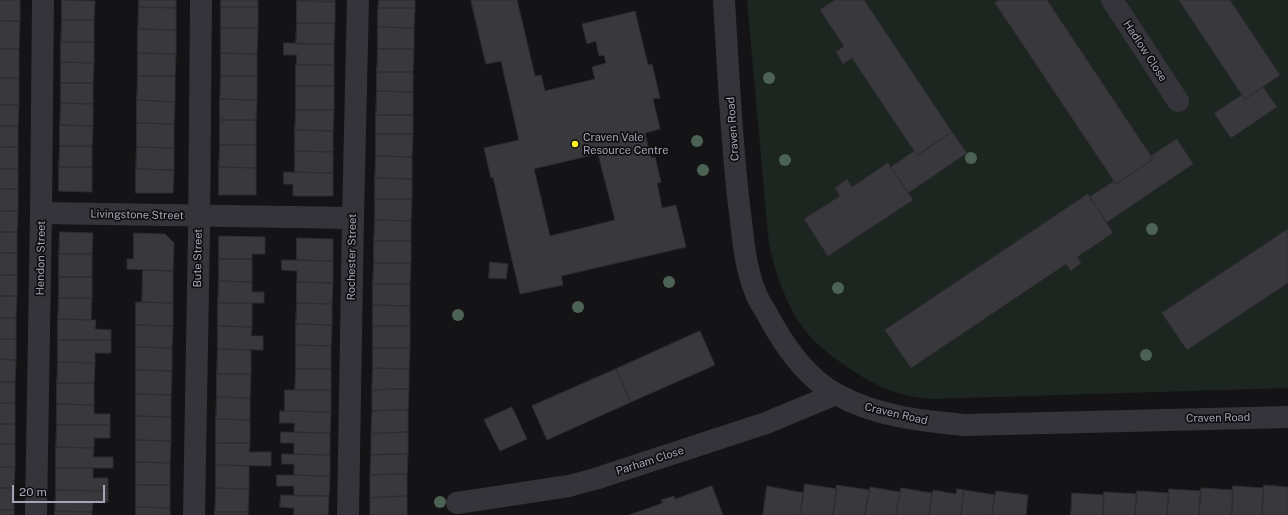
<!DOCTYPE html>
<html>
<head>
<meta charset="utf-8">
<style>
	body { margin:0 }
	#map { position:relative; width:1288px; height:515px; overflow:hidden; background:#141315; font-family:"Public Sans",sans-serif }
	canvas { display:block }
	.scale { position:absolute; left:12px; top:485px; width:93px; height:18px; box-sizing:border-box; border:2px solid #a4a4b6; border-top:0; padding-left:5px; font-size:12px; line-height:14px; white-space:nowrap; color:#a4a4b6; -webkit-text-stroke:3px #0f0e10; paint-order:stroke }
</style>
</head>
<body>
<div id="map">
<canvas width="1288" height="515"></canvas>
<div class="scale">20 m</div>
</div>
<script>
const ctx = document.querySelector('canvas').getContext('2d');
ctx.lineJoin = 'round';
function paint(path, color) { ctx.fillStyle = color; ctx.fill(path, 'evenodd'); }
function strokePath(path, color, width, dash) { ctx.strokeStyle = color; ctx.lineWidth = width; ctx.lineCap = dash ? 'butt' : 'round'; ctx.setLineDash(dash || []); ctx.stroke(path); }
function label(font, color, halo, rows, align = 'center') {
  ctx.font = font + ' "Public Sans",sans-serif'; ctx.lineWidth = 3.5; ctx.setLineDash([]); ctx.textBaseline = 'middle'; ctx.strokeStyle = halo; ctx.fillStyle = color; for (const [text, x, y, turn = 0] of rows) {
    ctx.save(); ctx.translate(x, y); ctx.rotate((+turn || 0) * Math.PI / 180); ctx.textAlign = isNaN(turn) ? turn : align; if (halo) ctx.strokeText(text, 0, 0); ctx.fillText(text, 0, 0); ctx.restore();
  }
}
const green = new Path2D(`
	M747,0H1288V388L931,399C902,397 879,388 855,372C836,360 817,346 804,329C789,310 778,280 772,257C769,246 768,234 767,224Z`);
const building = new Path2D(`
	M0,0H20V21H0Z
	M62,0L95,1L94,20H62Z
	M139,0H176V8L139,7Z
	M221,0H258V7H221Z
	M297,0H335V2L297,1Z
	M379,0H415V8H378Z
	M471,0H517L535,76L541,75L545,91L595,79L592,67L606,63L604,55L599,56L596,41L587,44L582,24L635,11L648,65L652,64L660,98L653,99L660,129L645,133L651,158L655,157L661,182L657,183L662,208L676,205L686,247L561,276L563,285L520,294L493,177L491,178L484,148L519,140L501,61L486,64ZM598,154L615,220L550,236L534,169Z
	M835,0H864L952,132L917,155L852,58L843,64L836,52L844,46L820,10Z
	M999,0H1047L1153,159L1116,184L995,3Z
	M1179,0H1230L1280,75L1245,99Z
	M297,1L335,2V23H297Z
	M139,7L176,8V30L138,29Z
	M221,7H258V28H221Z
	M378,8H415L414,28L378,27Z
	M62,20H94V42H61Z
	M0,21H20L19,49H0Z
	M297,23H335L334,44H296Z
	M378,27L414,28V49H378Z
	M221,28H258L257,54L221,53Z
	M138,29L176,30V54L138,53Z
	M61,42H94V63L61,62Z
	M284,43L334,44V65H296L297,55H284Z
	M0,49H19V78H0Z
	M378,49H414L413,72H377Z
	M138,53L176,54L175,76H138Z
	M221,53L257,54V76H221Z
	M61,62L94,63L93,83H61Z
	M296,65H334V86H296Z
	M377,72H413V92L377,91Z
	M138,76H175V102L137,100Z
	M221,76H257V100L220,99Z
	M0,78H19V105H0Z
	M61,83H93V104L61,103Z
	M296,86H334V110H296Z
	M1263,87L1277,107L1231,138L1214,113L1242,95L1245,99Z
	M377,91L413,92V115H376Z
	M220,99L257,100L256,120H220Z
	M137,100L175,102L174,124L137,123Z
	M61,103L93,104V126L60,125Z
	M0,105H19L18,126H0Z
	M296,110H334L333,131L295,130Z
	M376,115H413V134H376Z
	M220,120H256V145H220Z
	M137,123L174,124V148L137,147Z
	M60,125L93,126L92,146H60Z
	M0,126H18V147H0Z
	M295,130L333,131V152L295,151Z
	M952,132L967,153L908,193L891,167L914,151L917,155Z
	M376,134H413L412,157L376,156Z
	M1177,139L1193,164L1107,222L1089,197L1114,181L1116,184L1153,159L1151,156Z
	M220,145H256V168L219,167Z
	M60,146H92V167H59Z
	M0,147H18V169H0Z
	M137,147L174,148V170L136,169Z
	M295,151L333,152V173L295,172Z
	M376,156L412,157V179L375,178Z
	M888,163L913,200L828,256L804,219L840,196L835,188L847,179L852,187Z
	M59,167H92V192L59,191Z
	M219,167L256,168V195H219Z
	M0,169H18V189H0Z
	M136,169L174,170L173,193H136Z
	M284,172L333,173V196H293V184H284Z
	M375,178L412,179V199H375Z
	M0,189H18V211H0Z
	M1088,194L1113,233L1077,257L1081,263L1071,271L1066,264L911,368L885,330Z
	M375,199H412L411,221L375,220Z
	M0,211H18L17,232H0Z
	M375,220L411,221V241H374Z
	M1288,229V283L1187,350L1162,313Z
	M0,232H17V253H0Z
	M60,232L93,233L92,254H59Z
	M134,233L165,234L174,243L173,271L127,269V259H133Z
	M219,236L265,237V254H252V259H219Z
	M297,238L333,239V261L297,260Z
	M374,241H411V263H374Z
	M0,253H17V275H0Z
	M59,254H92V277H59Z
	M219,259H252V282L219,281Z
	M282,260L333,261V283L297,282V271L282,270Z
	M490,262L508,264L506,279L489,278Z
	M374,263H411L410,284H373Z
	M143,270L173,271V303L142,302Z
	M0,275H17V296H0Z
	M59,277H92V298H59Z
	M219,281L252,282V292H264V303H218Z
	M297,282L333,283L332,304L297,303Z
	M373,284H410V306L373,305Z
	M0,296H17L16,318H0Z
	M59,298H92L91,320L58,319Z
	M136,302L173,303V326L136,325Z
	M218,303H252V327L218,326Z
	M297,303L332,304V325L296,324Z
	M373,305L410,306V326H373Z
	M0,318H16V339H0Z
	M58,319L96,320L95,329L111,330V340H58Z
	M296,324L332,325L331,346L296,345Z
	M136,325L173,326L172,348L136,347Z
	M218,326L252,327L251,336H263V350L218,349Z
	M373,326H410V348H373Z
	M700,331L715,365L631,402L616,369Z
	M0,339H16V360L0,359Z
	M58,340H111V353H95V363L58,362Z
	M296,345L331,346V369H296Z
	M136,347L172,348V371L136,370Z
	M373,348H410L409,369L373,368Z
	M218,349L251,350V374H217Z
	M0,359L16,360L15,382H0Z
	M58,362L95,363L94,383H57Z
	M373,368L409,369V389L372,390Z
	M296,369H331V390H295Z
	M616,369L631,402L547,440L532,406Z
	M136,370L172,371L171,395L136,394Z
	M217,374H251L250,398L217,397Z
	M0,382H15V403H0Z
	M57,383H94V405L57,404Z
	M409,389L408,410L372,411V390Z
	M285,390H331V412L285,411Z
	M136,394L171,395V417L136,416Z
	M217,397L250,398V420L216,419Z
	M0,403H15V424H0Z
	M57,404L94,405V414H110V425H57Z
	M512,407L527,439L500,451L484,420Z
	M408,410V432L371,434L372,411Z
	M280,411L331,412L330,433L294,432L295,423H280Z
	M136,416L171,417V441L136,440Z
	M216,419L250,420V443H216Z
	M0,424H15V444H0Z
	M57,425H110V438H94V448L56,447Z
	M281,432L330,433V455L294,454V443H281Z
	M408,432V454L371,455V434Z
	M136,440L171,441L170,463L136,462Z
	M216,443H250L249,452H271V466L216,465Z
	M0,444H15V467H0Z
	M56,447L94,448L93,457H113V468H56Z
	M282,454L330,455V476L294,475V464H282Z
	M408,454L407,474L370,475L371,455Z
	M136,462L170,463V485H136Z
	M216,465L249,466V489L216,488Z
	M0,467H15L14,488H0Z
	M56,468H93V478H108V491L56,490Z
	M407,474V496L370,498V475Z
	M277,475L330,476L329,496H294V486H277Z
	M805,484L837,489L833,515H800Z
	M136,485H170V508L136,507Z
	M837,485L869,490L865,515H833Z
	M1264,485L1288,487V515H1262Z
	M712,486L723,515H629L663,503L661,500L668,498L674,496L675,499Z
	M767,486L804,493L800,515H763Z
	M1233,486L1264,488L1262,515H1232Z
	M870,487L900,492L896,515H865Z
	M0,488H14V510H0Z
	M216,488L249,489L248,512H215Z
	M901,488L932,493L929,515H896Z
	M1201,488L1233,490L1232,515H1199Z
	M957,489L964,490L961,515H929L933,490L956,494Z
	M1169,489L1201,491L1199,515H1167Z
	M56,490L108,491V502H93L92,512L55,511Z
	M964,490L995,495L992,515H961Z
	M996,491L1028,495L1026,515H992Z
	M1137,491L1169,493L1167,515H1135Z
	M1104,492L1137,494L1135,515H1103Z
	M1072,493L1104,495L1103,515H1071Z
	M281,495L329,496L328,515H294V508L280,507Z
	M407,496V515H370V498Z
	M136,507L170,508V515H136Z
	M0,510H14V515H0Z
	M55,511L92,512V515H55Z
	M215,512H248V515H215Z`);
const minor = new Path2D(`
	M724,0C728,68 731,137 739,205C743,234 744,264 755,291C757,298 761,304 765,310C781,341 805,377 836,394C875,416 921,421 965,425L1288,417
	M1112,0L1178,101
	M41,213L353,218
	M457,503L569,486L595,479L766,423L836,394
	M36,515L41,213L43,0
	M194,515L199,233L201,0
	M348,515L353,218L358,0`);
const trees = [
	[769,78],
	[697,141],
	[971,158],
	[785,160],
	[703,170],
	[1152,229],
	[669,282],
	[838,288],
	[578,307],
	[458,315],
	[1146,355],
	[440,502]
];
const markers = [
	[575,144,4,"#fdf123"]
];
const streetNames = [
	["Hadlow Close",1145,51,57],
	["Craven Road",733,129,-94],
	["Livingstone Street",137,215,1],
	["Rochester Street",352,257,-89],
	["Hendon Street",41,258,-89],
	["Bute Street",198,258,-89],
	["Craven Road",896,414,13],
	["Craven Road",1218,418,-1],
	["Parham Close",650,461,-18]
];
const poiNames = [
	["Craven Vale",583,138],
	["Resource Centre",583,151]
];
paint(green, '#1d2520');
paint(building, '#38383d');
strokePath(building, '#2e2d31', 1);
strokePath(minor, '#35343a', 22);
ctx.fillStyle = '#4c6254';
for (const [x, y] of trees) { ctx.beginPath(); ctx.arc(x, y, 6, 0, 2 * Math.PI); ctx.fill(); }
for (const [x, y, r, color] of markers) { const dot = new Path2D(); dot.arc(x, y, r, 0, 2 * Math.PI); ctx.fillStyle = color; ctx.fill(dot); strokePath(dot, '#0f0e10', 1.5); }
label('11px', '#a4a4b6', '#0f0e10', streetNames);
label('11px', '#a4a4b6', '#0f0e10', poiNames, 'left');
</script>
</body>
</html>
